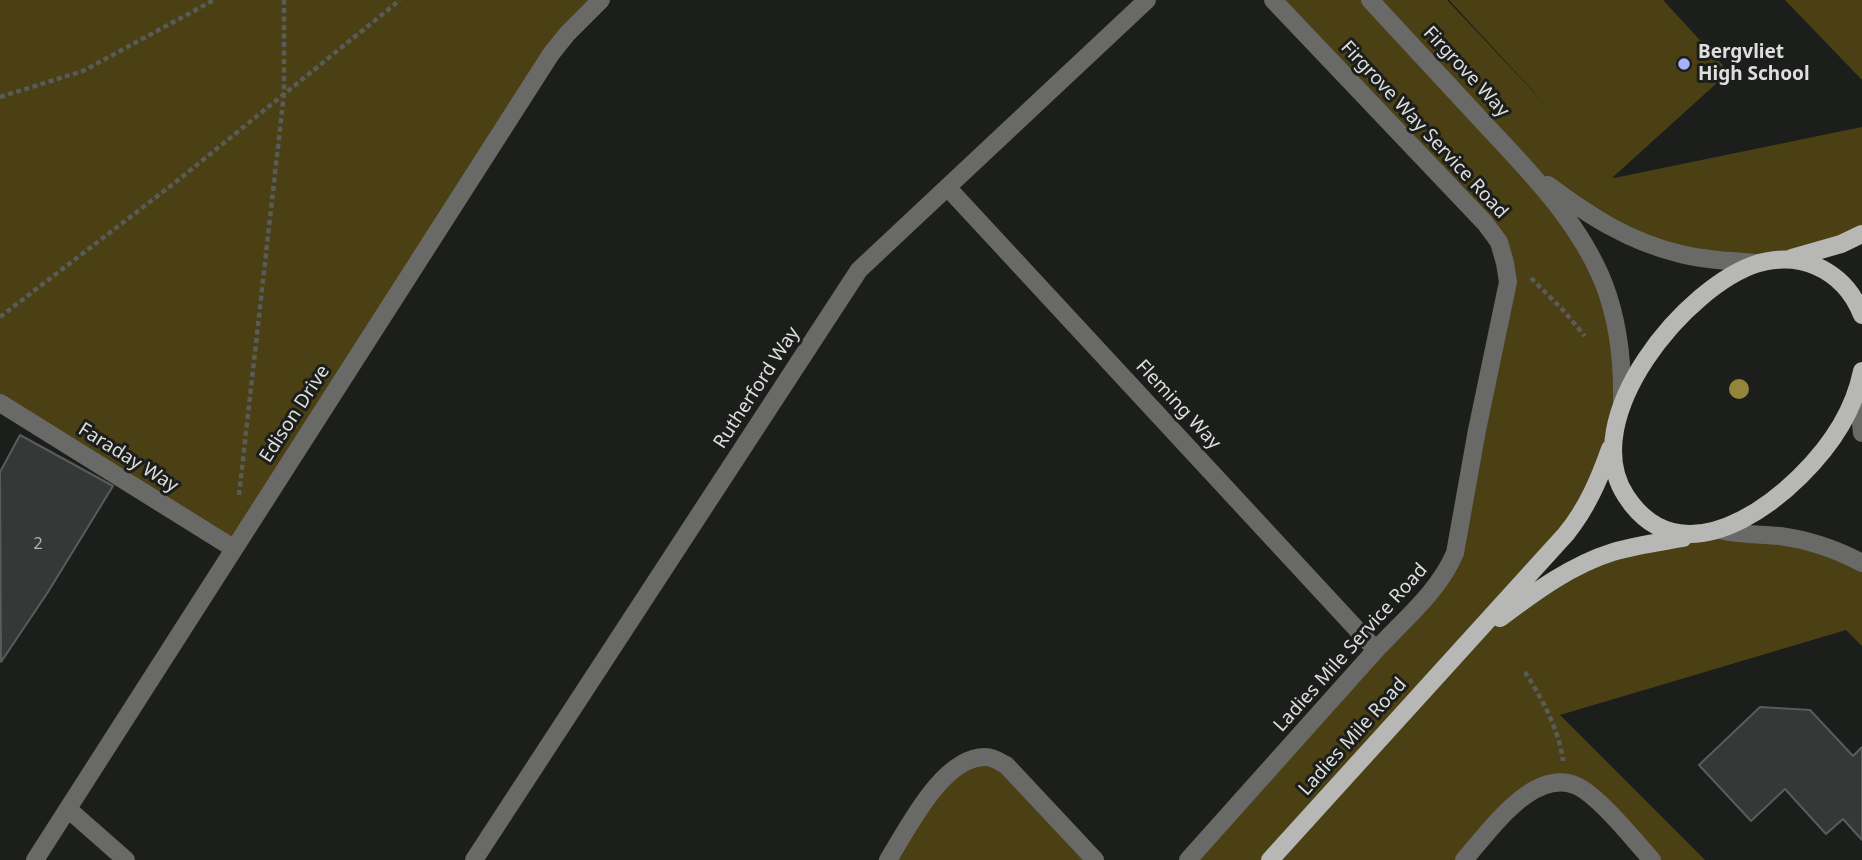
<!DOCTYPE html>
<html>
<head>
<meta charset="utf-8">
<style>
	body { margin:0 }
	canvas { display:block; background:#1c1e1c }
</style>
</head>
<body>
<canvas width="1862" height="860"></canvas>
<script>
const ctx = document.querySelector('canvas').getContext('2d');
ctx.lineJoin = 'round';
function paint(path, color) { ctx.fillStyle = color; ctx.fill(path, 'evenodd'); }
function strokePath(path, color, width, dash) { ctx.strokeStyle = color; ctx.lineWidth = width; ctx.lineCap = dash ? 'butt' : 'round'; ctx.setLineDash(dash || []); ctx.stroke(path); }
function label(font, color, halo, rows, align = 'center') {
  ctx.font = font + ' "Noto Sans",sans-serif'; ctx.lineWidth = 6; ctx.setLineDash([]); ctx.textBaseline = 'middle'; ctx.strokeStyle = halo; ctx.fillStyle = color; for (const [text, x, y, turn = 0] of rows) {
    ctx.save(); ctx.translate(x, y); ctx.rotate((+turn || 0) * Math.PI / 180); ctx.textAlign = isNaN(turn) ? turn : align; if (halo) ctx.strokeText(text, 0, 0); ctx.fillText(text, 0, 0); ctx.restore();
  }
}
const green = new Path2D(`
	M0,0H601L584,16L233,548L0,403Z
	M1273,0H1447L1557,117L1449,0H1663L1729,72L1613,177L1614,178L1862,127V234L1789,259L1677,253L1534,175L1603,282L1622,405L1593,492L1470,639L1567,573L1720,530L1862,563V646L1846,630L1560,715L1705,860H1652L1596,800L1549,783L1464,860H1188L1448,570L1508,282L1499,242Z
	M1785,0H1862V80Z
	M985,757L1095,860H888L936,786Z`);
const building = new Path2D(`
	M20,435L113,486L48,592L1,662L0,472Z
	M1760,707L1810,710L1853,756L1862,747V840L1843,819L1826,834L1785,789L1751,821L1699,765Z`);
const path = new Path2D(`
	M0,97L83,71L214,0
	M1531,278L1563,310L1585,336
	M0,317L177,181L400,0
	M239,495L284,93V0
	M1525,672C1542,699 1559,729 1563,761`);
const minor = new Path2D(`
	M1370,0C1408,41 1445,81 1483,122C1528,170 1579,221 1604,284C1619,323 1623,364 1622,405
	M1548,185C1588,215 1628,241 1677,253C1703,260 1731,261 1758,263
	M948,188L1376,650
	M1860,385L1859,404L1862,433
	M0,403L233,548
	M1720,530C1740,535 1760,534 1780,536C1809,540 1836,549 1862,563
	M68,809L126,860
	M35,860L551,54L567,34L601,0
	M474,860L859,270L1147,0
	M888,860C908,828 943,756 986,757C993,757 1000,762 1006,765L1095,860
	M1188,860C1250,791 1312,721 1374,652C1403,620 1438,593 1455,553L1477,430L1508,282L1505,263L1499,242L1485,223L1273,0
	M1464,860C1490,831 1538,759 1584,790C1608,807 1632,838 1652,860`);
const major = new Path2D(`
	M1792,258L1841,244L1862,234
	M1862,315C1853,292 1839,276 1816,266C1798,258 1778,258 1759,263C1686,285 1575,419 1626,496C1686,589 1803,490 1841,425C1851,408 1858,391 1862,371
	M1500,618C1535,592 1571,565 1613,552C1636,545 1660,542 1683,538
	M1270,860L1566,534C1587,508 1599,480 1610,449`);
const trees = [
	[1739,389]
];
const markers = [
	[1684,64,7,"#a7b1fc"]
];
const numberNames = [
	["2",38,544]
];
const poiNames = [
	["Bergvliet",1698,53],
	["High School",1698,75]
];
const streetNames = [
	["Firgrove Way",1466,72,47],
	["Firgrove Way Service Road",1424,130,47],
	["Rutherford Way",757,388,-57],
	["Fleming Way",1178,405,47],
	["Edison Drive",295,414,-57],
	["Faraday Way",128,458,32],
	["Ladies Mile Service Road",1351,648,-48],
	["Ladies Mile Road",1353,737,-48]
];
paint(green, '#4a4014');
paint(building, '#353837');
strokePath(building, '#585c5b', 2);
strokePath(path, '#595b59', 4.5, [5, 3.5]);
strokePath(minor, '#696a68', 18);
strokePath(major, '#b7b8b5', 18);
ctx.fillStyle = '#94853b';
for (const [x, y] of trees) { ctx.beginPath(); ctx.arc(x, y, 10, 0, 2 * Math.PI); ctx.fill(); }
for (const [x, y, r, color] of markers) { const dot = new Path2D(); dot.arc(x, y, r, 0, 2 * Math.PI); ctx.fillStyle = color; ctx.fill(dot); strokePath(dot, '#1c1e1c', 2.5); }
label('16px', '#b3b4b4', null, numberNames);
label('bold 19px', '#dddedd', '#1c1e1c', poiNames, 'left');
label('19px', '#dddedd', '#1c1e1c', streetNames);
</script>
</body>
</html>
